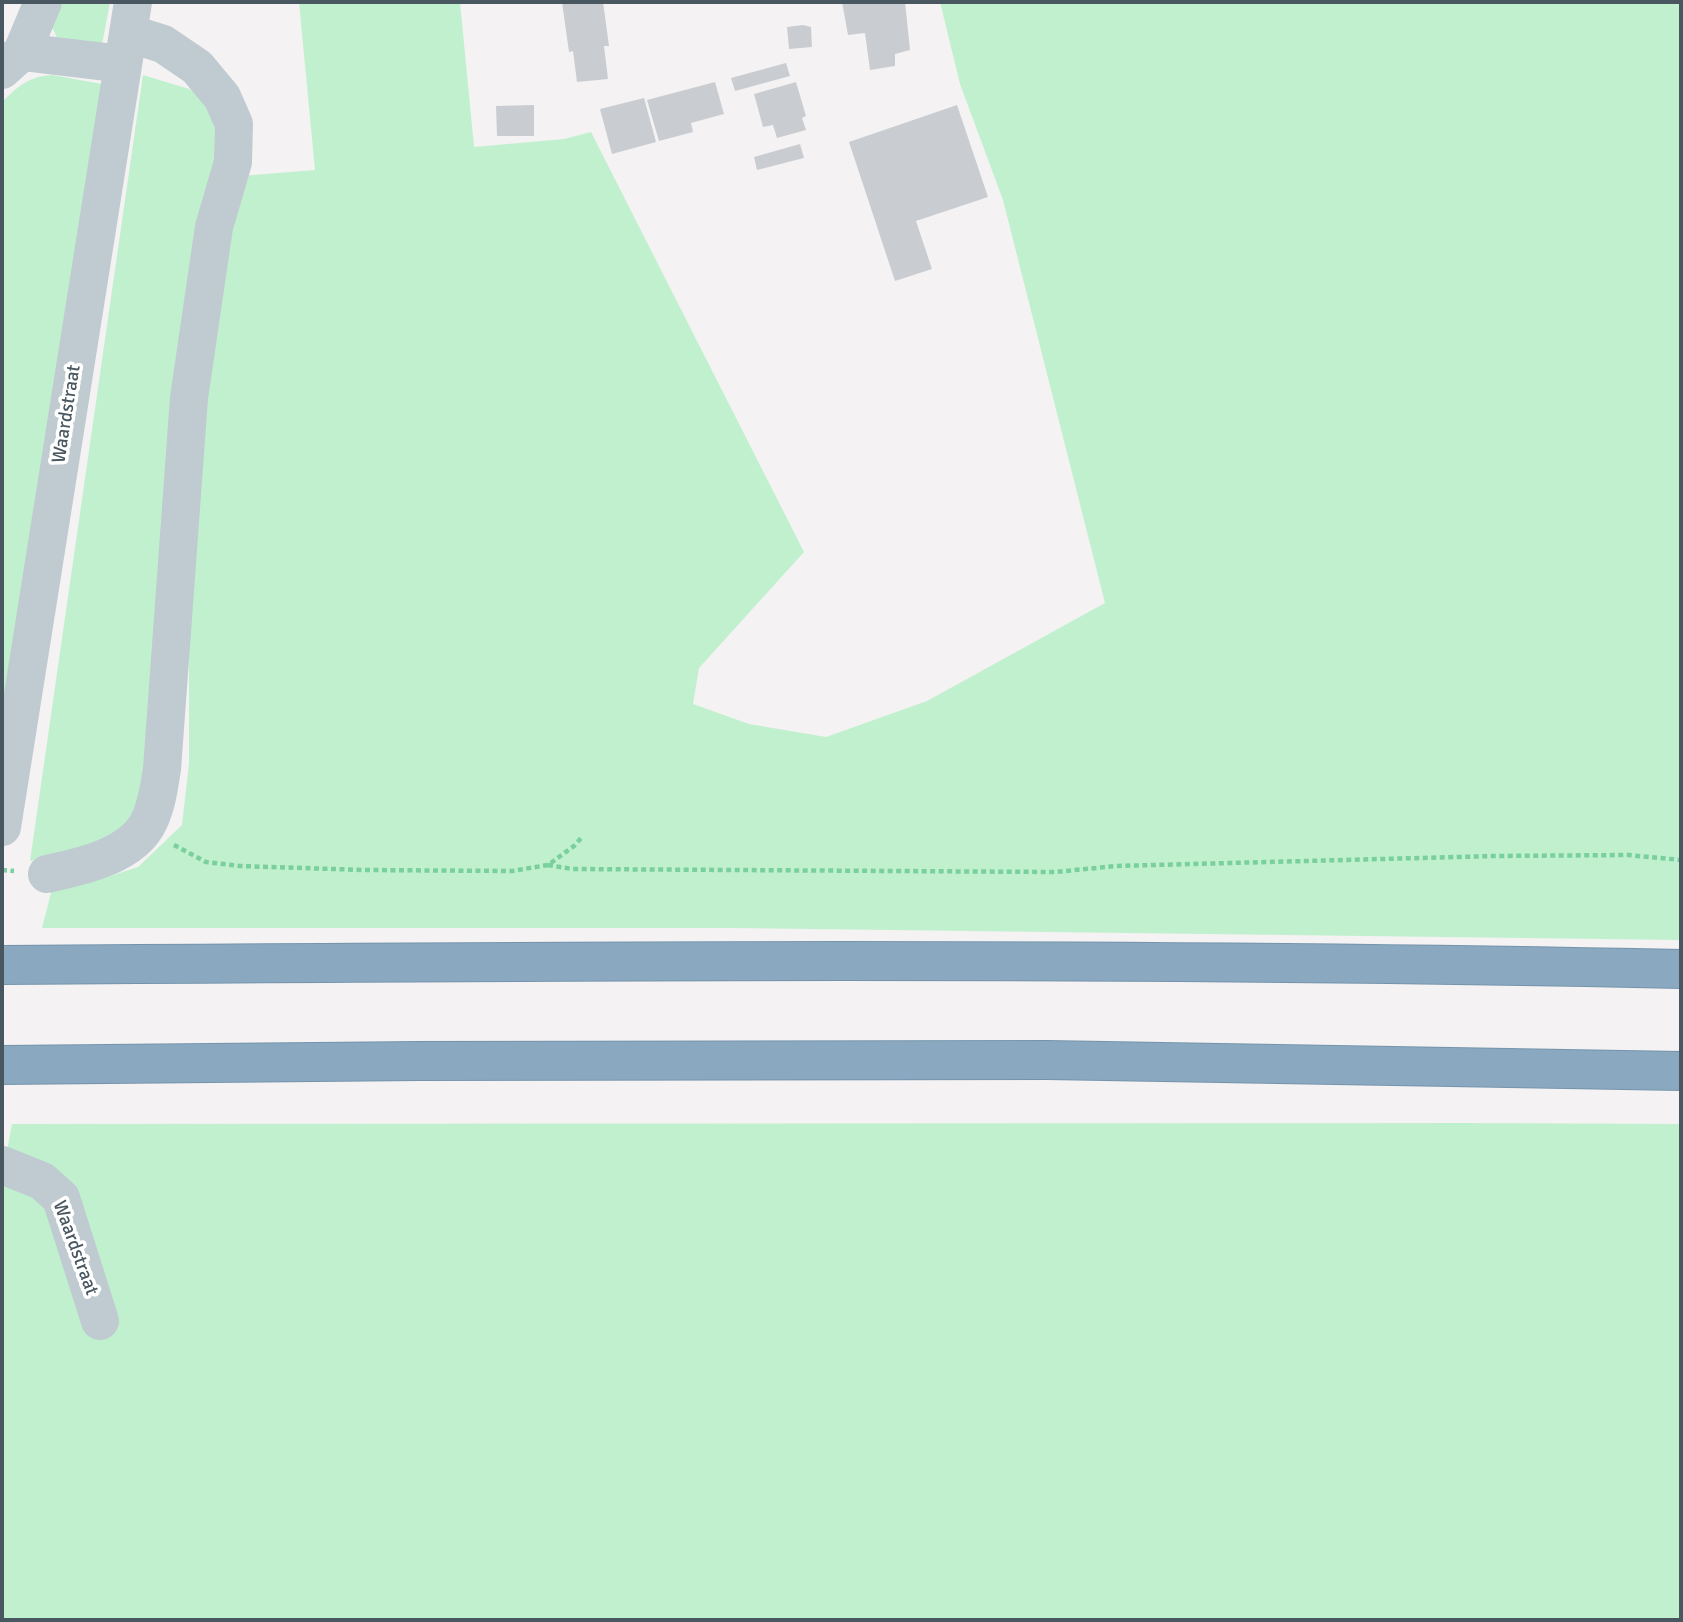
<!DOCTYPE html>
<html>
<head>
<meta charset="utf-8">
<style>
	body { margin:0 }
	#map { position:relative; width:1683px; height:1622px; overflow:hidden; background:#f4f2f2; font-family:Signika,sans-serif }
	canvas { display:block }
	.frame { position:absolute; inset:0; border:4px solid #495760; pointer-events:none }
</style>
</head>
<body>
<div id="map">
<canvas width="1683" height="1622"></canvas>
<div class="frame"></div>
</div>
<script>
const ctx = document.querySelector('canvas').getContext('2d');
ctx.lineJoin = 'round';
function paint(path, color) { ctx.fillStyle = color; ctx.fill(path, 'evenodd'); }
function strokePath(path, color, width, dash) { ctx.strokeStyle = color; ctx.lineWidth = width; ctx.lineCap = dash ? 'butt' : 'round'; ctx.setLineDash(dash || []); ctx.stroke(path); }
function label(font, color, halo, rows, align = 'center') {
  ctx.font = font + ' Signika,sans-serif'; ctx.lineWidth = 7; ctx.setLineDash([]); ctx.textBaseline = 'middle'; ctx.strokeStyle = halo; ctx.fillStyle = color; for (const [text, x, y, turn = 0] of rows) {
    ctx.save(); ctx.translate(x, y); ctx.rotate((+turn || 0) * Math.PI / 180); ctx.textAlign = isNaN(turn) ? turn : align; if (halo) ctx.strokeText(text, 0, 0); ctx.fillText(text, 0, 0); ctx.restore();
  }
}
const green = new Path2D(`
	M52,2H110L101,50L57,38L50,22Z
	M299,2H460L474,147L564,139L591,132L804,552L699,668L693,704L749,724L826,737L927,701L1105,603L1003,200L960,84L940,2H1681V940L732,928H42L53,885L95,881L138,867L182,825L189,764V592L213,328L241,176L315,170Z
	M52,75L102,84L2,719V102C19,86 27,77 52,75Z
	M143,75L189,89L212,100L223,128L151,774L123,831L94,846L30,861Z
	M1470,1123L1681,1124V1620H2V1177L12,1124Z`);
const building = new Path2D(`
	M562,2H603L609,46H604L608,79L577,82L573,51L569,52Z
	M842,2H905L910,50L895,54V66L870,70L865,33L848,35Z
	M803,25L811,27L812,47L789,49L787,27Z
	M786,63L790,76L735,91L731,78Z
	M715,82L724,114L691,123L693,132L659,141L647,100Z
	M796,82L806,116L802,118L806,130L777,138L773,125L763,127L754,94Z
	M644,98L656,142L612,154L600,109Z
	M534,105V136H497L496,106Z
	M957,105L988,197L916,221L932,269L895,281L849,142Z
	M800,144L804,158L757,170L754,157Z`);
const path = new Path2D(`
	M174,845L206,862L240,866L364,870L512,871L548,865L574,846L583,836
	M548,865L572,869L1055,872L1116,866L1495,856L1628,855L1681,860
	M2,870L14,871`);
const minor = new Path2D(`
	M22,52L43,2
	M2,70L22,52L123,64
	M2,827L133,2
	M47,874C80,867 133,856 149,821C157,805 159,787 162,769L189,398L214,227L233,162L234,124L222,97L197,67L163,44L128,33
	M2,1165L42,1181L61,1198L100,1321`);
const highway = new Path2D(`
	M2,965C562,961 1122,957 1681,969
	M2,1065L419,1061L1047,1060L1681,1071`);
const streetNames = [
	["Waardstraat",67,414,-81],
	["Waardstraat",75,1248,70]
];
paint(green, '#c1f0cf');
paint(building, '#c9cdd1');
strokePath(highway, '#7594ac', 40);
strokePath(path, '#79cf9d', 4.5, [5, 3.5]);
strokePath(minor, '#c0cad1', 38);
strokePath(highway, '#8aa9c0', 38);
label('19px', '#495760', '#fff', streetNames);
</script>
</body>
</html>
